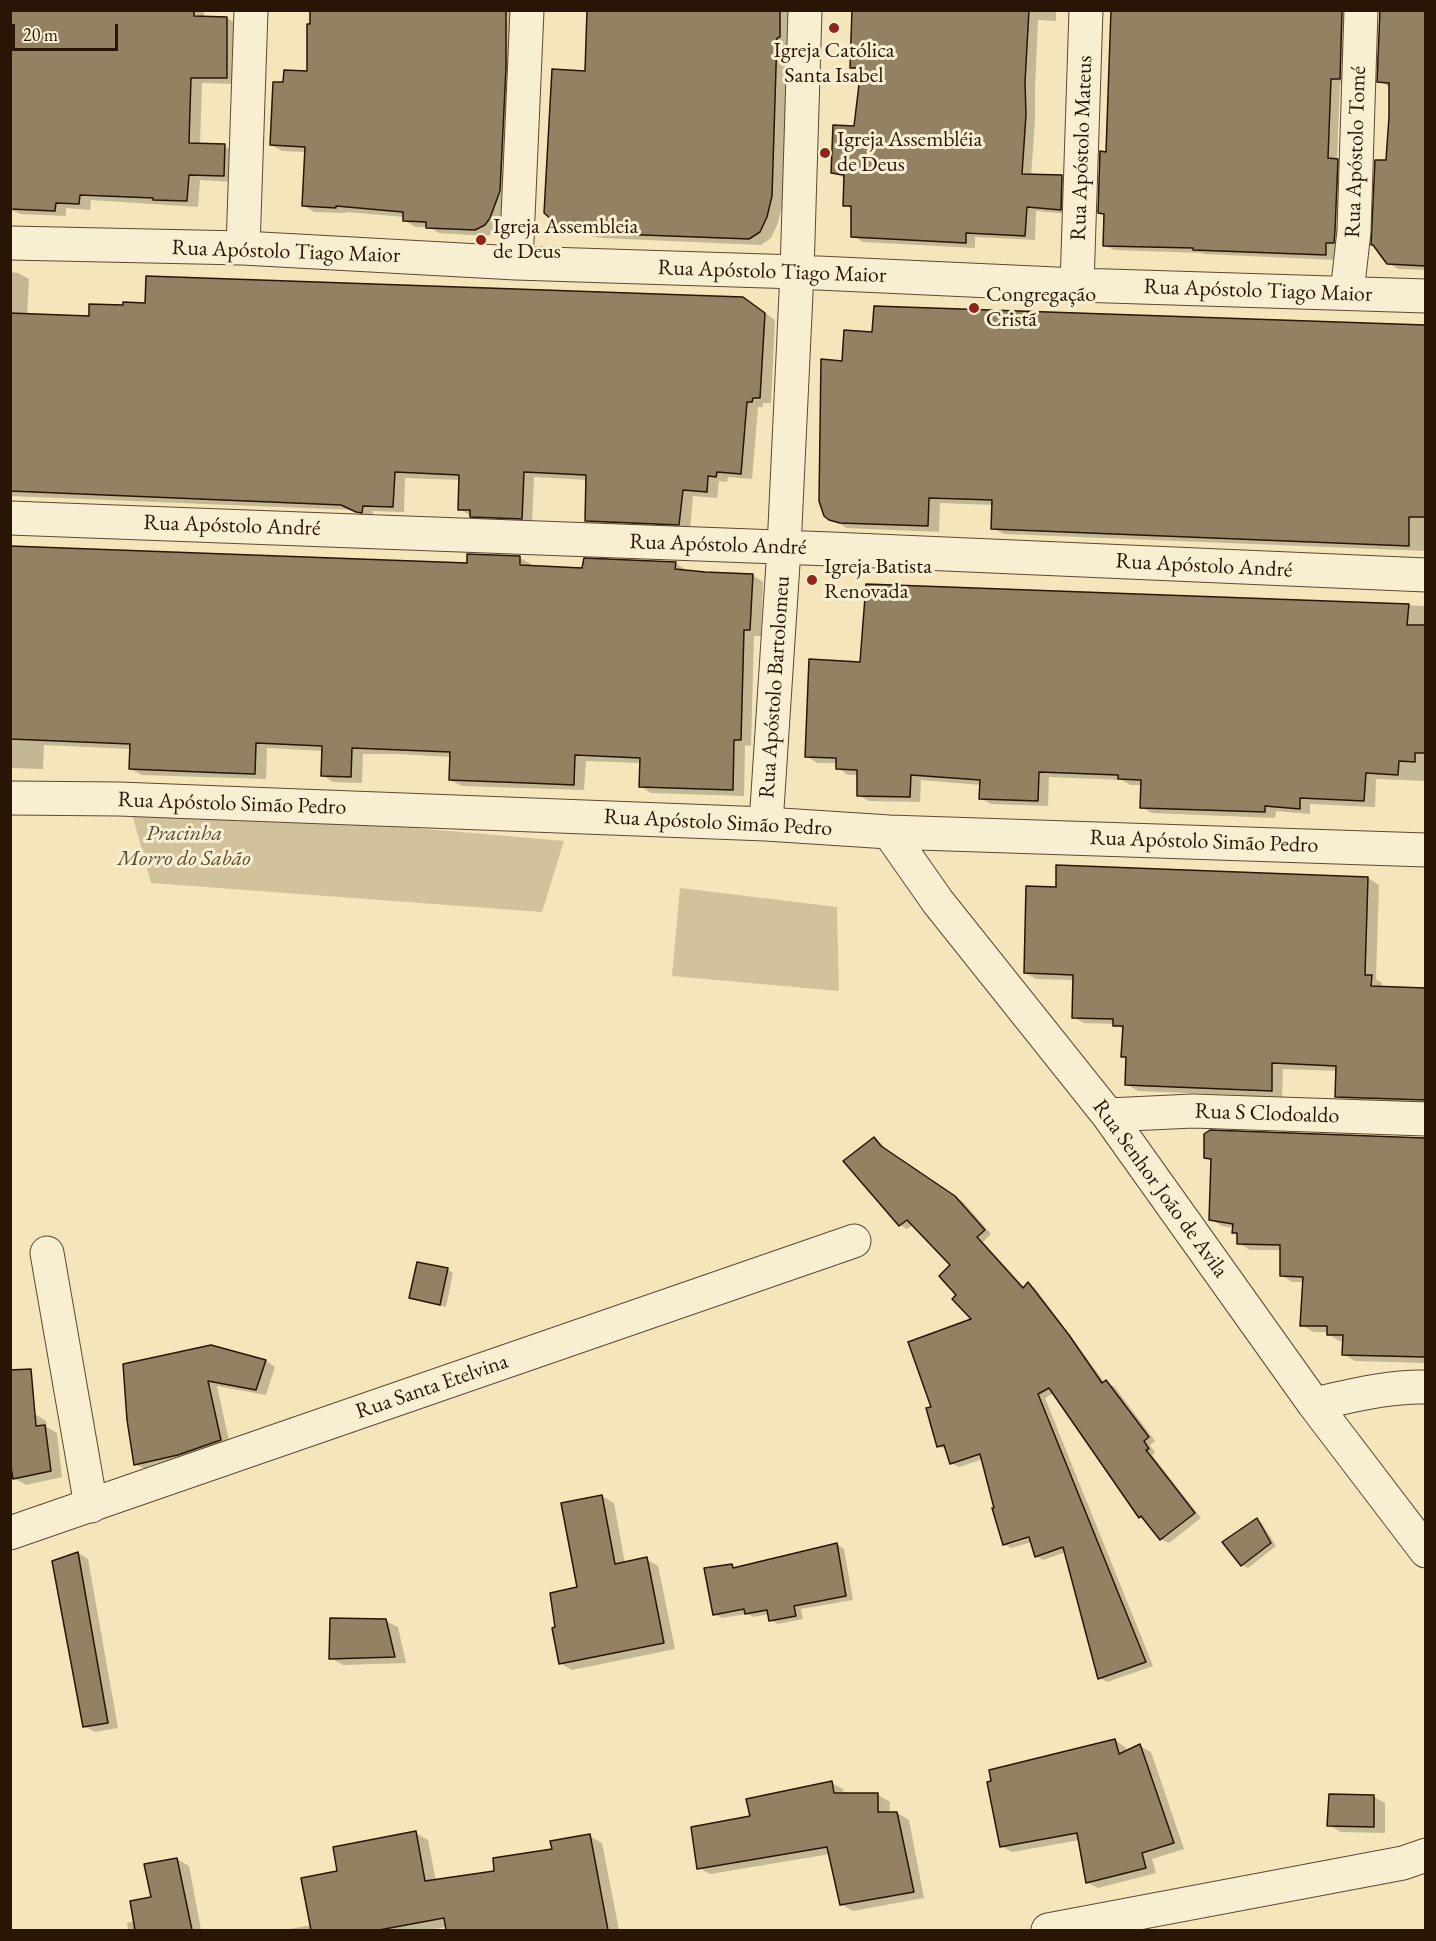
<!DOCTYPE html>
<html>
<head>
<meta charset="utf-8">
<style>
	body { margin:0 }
	#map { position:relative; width:1436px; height:1941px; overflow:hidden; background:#f4e5ba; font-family:"EB Garamond",serif }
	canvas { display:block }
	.frame { position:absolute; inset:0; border:12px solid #291505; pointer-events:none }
	.scale { position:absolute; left:12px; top:24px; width:106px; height:27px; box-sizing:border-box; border:3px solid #291505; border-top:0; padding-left:8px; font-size:18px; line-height:21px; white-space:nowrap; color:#291505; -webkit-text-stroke:4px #f8eed2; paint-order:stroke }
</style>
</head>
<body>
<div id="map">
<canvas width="1436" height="1941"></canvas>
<div class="frame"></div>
<div class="scale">20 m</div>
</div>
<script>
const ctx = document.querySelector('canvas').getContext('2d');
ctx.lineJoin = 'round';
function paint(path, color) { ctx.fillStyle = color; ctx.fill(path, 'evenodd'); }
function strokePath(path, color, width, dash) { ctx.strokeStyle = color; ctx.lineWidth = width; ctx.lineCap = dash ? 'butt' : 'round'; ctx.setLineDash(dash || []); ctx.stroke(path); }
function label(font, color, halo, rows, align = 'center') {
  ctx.font = font + ' "EB Garamond",serif'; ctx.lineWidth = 6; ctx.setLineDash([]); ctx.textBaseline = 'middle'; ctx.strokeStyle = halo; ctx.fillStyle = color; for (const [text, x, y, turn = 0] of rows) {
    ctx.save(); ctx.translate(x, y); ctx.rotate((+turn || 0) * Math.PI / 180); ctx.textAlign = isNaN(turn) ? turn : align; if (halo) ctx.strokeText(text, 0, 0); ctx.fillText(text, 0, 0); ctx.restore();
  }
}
const green = new Path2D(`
	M129,803L564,841L542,912L151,883Z
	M680,888L837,907L839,991L672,976Z`);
const shadow = new Path2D(`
	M10,10H204V18H227L238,25L237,84L202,83L200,145L224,146L235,152L234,182L200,180L198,207L91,200L90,210L66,208V216L20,214L10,209Z
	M309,10H515L501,224L492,234L487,236L439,233L429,227H415L404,220V217L346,212V213L314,212L303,205L306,152L282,151L271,145L284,84L308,73Z
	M588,10H791L783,202L778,223L771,238L761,245L602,238L580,234L558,223L586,72Z
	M848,10H1056V21L1038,20L1035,88V121L1031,176L1061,177L1071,182L1070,214L1036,211L1035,240L975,237V248L863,242L853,236V210L845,205V178L832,173L855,128L861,72L851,67L853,11Z
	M1111,10H1353L1349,84L1340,83L1337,160L1347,166L1335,260L1204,254L1201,253L1114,250L1104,245L1106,216L1100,212L1108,153Z
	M1381,10H1426V270L1398,269L1388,263L1387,162L1390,87L1379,81Z
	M10,272L18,273L29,279L27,315L91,317L754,305L775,320L771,403H763V407H758L752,479L728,477L727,482L719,481L717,498L693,496L690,530L597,526L586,520L587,480L534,477L532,524L482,522L471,516L460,509L461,480L405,478L404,512L373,511V518H368L353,510L10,496Z
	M875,308L1426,326V551L1004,534L992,528L993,505L940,503L939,532L847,528L825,515L844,362L873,334Z
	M10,547L468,565L520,558L531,564L530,567L584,570L675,563L686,570V571L752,575L763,582L761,636H754L751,746L745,745L744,796L651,793L640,786L641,763L586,761L584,790L462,786L450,780L451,757L397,754H363L362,783L333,782L322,775L323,751L267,748L266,779L142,775L130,769L131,749L44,745L43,769L10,768Z
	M867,586L1426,606V781L1376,779L1375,807L1310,804V814L1276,811L1275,818L1152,813L1141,807L1142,785H1130L1122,780L1049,777L1048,806L991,804L980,798L981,785L921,780L920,802L869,801L858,795L859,775H848L838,768V763H817L806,756L862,664Z
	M1368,878L1379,885L1376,979L1382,983V988L1426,989V1105L1348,1103L1337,1096L1338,1071L1283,1069L1282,1097L1138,1091L1126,1084L1127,1059L1123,1056L1124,1030L1115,1024L1084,1023L1073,1017L1074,980L1036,979L1025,973Z
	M1211,1132L1426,1139V1363L1355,1361L1343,1354L1344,1341H1339L1328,1334V1332H1313L1302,1325L1304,1282H1292L1281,1275L1282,1250H1250L1239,1243V1235L1234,1232V1228L1222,1226L1210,1219L1213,1162L1205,1157Z
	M874,1139L881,1143L888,1152L963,1202L991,1234L983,1242L1025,1288L1028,1284L1035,1288L1105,1383L1114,1386L1155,1441L1150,1445L1155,1453L1152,1455L1201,1518L1169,1543L1161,1539L1147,1522L1140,1517L1054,1393L1045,1398L1153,1666L1107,1682L1100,1678L1066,1552L1043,1560L1036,1556L1032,1542L1011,1548L1004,1544L983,1459L959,1467L951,1463L947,1450L938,1446L933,1408L974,1320L958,1295L952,1265L913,1225L907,1229L900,1225ZM1036,1533L1037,1536L1008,1545V1542Z
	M418,1264L448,1270L453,1273L446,1307L416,1300L411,1297Z
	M214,1347L266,1361L275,1367L266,1395L217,1386L230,1445L145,1469L135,1464Z
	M35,1414L46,1421L47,1427L57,1433L62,1477L26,1485L14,1478Z
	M602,1496L614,1503L625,1564L646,1559L658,1566L675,1649L572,1670L560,1663L557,1628L578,1589Z
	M1257,1520L1262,1523L1276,1546L1248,1568L1242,1565Z
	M837,1544L844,1549L853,1600L801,1609L803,1619L778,1624L770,1620L769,1614L754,1617L747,1614L722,1618L714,1614L732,1566L736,1568Z
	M78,1553L88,1559L118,1728L95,1732L84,1726Z
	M386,1621L398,1627L406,1663L343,1665L331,1658Z
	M1115,1740L1125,1747L1127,1752L1140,1746L1151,1752L1184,1849L1152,1859L1156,1873L1098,1888L1087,1882L1080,1840L1012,1852L1001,1846Z
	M832,1783L843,1789L844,1794L878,1795L890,1802L889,1814L897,1813L909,1820L924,1898L853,1911L841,1904L830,1854L710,1874L699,1868L751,1817Z
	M1374,1797L1385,1803V1833L1341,1832L1329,1825Z
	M415,1833L428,1840L436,1881L495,1872L589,1836L602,1843L619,1930H447V1927L428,1930H285L311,1925L339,1872Z
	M177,1859L189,1866L201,1930H128L127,1923L135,1921Z`);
const building = new Path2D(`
	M10,10H194V16L227,17V78H191L189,143L225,144L224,176L189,175L187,201L153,200V198L80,195L79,204L56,203L55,211L10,209Z
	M310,10H506V68L500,191L490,218L485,225L475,230L426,228V222L403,221V212L336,206V208L302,206L305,147L270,145L273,82H283L284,70L307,71V24H310Z
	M587,10H780V37L777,38L776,68L772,196L767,217L760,232L749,239L590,233L568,229L557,224L544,213L552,69L585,71Z
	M852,10H1029L1025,82L1026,115L1022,174L1062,175L1061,210L1027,207L1025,236L966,233V243L851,237V206H843L844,175L831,173L833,125L854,126L861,68H850Z
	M1111,10H1342L1340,79H1331L1328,158L1338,159L1335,230L1334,243H1326V255L1193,250V248L1103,246L1104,214L1098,213L1100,151L1106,152Z
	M1380,10H1425V266L1387,264L1373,245H1371L1375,160H1386L1389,117V83L1377,82Z
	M146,276L743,297L765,313L760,398H753L752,402H747L741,474L717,472L716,477L708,476L707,492L683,490L679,525L585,521L586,475L524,472L522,519L470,517V510H458L459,475L395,472L393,507L363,506L362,513L356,512L341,505L10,491V313L89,316V304L123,305V302L145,303Z
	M874,306L1425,325V517H1409V546L991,529L992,500L929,498L928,526L840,523L829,520L824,516L819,501L821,359L842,361L844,330L872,332Z
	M10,546L467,563V554L520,556V565L582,568L584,558L676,562L675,569L705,572L753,574L750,630H744L741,740H734L733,790L639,787L640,758L575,755L574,785L527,783L449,780L450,752L352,748L351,777L321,776L322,746L256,743L255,774L225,773L129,769L130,744L10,739Z
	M866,584L1409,604L1407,625H1425V753H1415V762L1399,761L1398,775L1366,773L1364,801L1300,798V809L1265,806V812L1140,808L1141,780L1118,779V775L1039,772L1038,801L979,799L980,780L911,775L910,797L857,796V770L836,769V758L805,757L809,659L860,662Z
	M1056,865L1368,877L1365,975H1372L1371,986L1425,988V1100L1335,1097L1336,1066L1272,1063V1091L1125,1085L1126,1057H1121L1123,1026H1113V1019L1072,1018L1073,975L1024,973L1026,886L1056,887Z
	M1210,1130L1425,1138V1357L1342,1355L1343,1335H1327V1326H1300L1303,1277L1280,1276V1245L1237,1244V1233H1232L1233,1224L1209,1220L1211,1159L1204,1158V1134Z
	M874,1137L881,1146L955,1196L985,1230L977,1237L1023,1288L1028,1282L1069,1335L1102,1383L1106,1380L1149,1437L1144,1441L1149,1449L1146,1450L1195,1513L1160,1540L1141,1516L1139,1518L1049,1388L1038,1394L1146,1662L1098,1679L1063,1547L1035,1557L1029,1537L1003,1545L992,1508H994L980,1454L950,1464L944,1445L937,1447L926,1408L931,1407L908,1342L971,1319L952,1299L956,1295L939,1276L950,1265L907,1220L899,1226L843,1161Z
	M417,1262L448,1268L440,1305L409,1298Z
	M211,1345L266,1360L256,1390L208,1381L221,1440L178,1455L134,1465L127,1420L123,1364Z
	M31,1369L36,1426L45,1425L51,1471L13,1479L10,1460V1370Z
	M602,1495L615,1564L647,1557L664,1643L559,1664L552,1628L555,1627L550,1593L577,1587L561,1503Z
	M1257,1518L1271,1543L1241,1566L1222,1542Z
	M837,1543L846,1596L794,1606L796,1616L769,1621L767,1610L745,1614L744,1609L713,1615L704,1568L732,1564L733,1568Z
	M78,1552L108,1723L83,1727L52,1561Z
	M330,1618L386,1619L395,1657L329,1659Z
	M1115,1739L1119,1754L1140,1744L1174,1843L1142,1853L1146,1868L1086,1883L1077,1833L1000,1847L987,1782L991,1781L989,1770Z
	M832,1781L834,1793H878V1812H897L914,1892L840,1905L827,1847L697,1869L691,1827L750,1816L746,1799Z
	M1329,1794L1374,1795V1827L1327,1826Z
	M416,1831L425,1881L494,1871L493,1858L552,1849L550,1841L590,1834L608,1930H446L444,1918L379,1930H311L301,1878L337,1871L333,1847Z
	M177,1858L192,1930H135L130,1901L151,1897L144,1864Z`);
const minor = new Path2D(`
	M10,243L243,248L516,263L797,272L1077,285L1426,296
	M243,248L251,10
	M516,263L527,10
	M1077,285L1086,10
	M1347,293L1354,231L1361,10
	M10,518L831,549L1426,575
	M10,798L119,799L766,824L889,832L1426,850
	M766,824L784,548L797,272L805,10
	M889,832L938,902L1108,1115L1314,1404L1426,1551
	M1108,1115L1193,1111L1426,1119
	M47,1253L91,1506
	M1314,1404C1351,1396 1388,1386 1426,1387
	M10,1533L854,1241
	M1048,1930L1403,1863L1426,1855`);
const markers = [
	[834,28,6,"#8f2418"],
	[825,153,6,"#8f2418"],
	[481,240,6,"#8f2418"],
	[974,308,6,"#8f2418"],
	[812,580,6,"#8f2418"]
];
const poiNames = [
	["Igreja Católica",834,51,"center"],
	["Santa Isabel",834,76,"center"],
	["Igreja Assembléia",837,140],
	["de Deus",837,165],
	["Igreja Assembleia",493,227],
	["de Deus",493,252],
	["Congregação",986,295],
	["Cristã",986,320],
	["Igreja Batista",824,567],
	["Renovada",824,592]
];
const streetNames = [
	["Rua Apóstolo Mateus",1082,148,-88],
	["Rua Apóstolo Tomé",1356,152,-88],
	["Rua Apóstolo Tiago Maior",286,252,2],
	["Rua Apóstolo Tiago Maior",772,272,2],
	["Rua Apóstolo Tiago Maior",1258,291,2],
	["Rua Apóstolo André",232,526,2],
	["Rua Apóstolo André",718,545,2],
	["Rua Apóstolo André",1204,566,3],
	["Rua Apóstolo Bartolomeu",775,687,-86],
	["Rua Apóstolo Simão Pedro",232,804,2],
	["Rua Apóstolo Simão Pedro",718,823,3],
	["Rua Apóstolo Simão Pedro",1204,842,2],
	["Rua S Clodoaldo",1267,1114,2],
	["Rua Senhor João de Avila",1160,1189,54],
	["Rua Santa Etelvina",432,1387,-19]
];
const parkNames = [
	["Pracinha",184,834],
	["Morro do Sabão",184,859]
];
paint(green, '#d1c29b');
paint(shadow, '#0003');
paint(building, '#938163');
strokePath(building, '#291505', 1.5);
strokePath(minor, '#5c4932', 35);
strokePath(minor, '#f8eed2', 33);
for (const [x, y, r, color] of markers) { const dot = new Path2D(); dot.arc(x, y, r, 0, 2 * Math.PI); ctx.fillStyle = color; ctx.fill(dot); strokePath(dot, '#f8eed2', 2); }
label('22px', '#291505', '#f8eed2', poiNames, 'left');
label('22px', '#291505', '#f8eed2', streetNames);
label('italic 22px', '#5b4932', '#f8eed2', parkNames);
</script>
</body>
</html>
